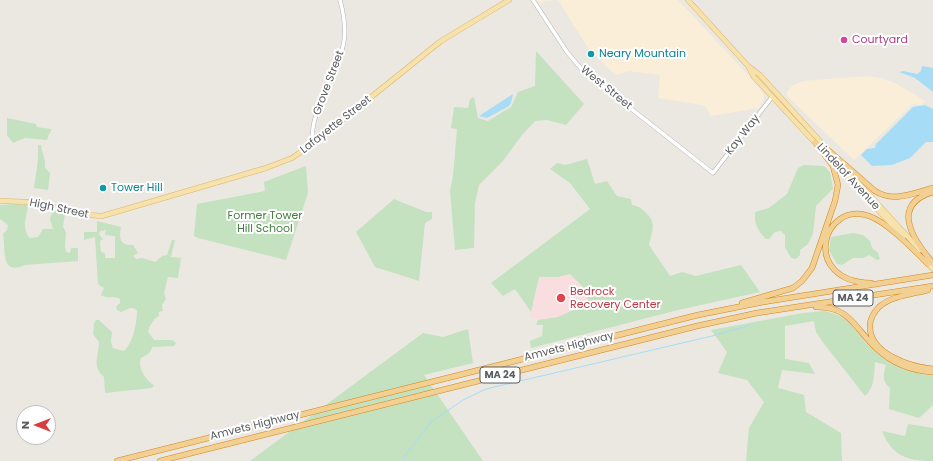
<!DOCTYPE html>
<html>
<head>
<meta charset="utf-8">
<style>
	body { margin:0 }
	#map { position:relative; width:933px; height:461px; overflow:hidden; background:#ebe8e2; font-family:Poppins,sans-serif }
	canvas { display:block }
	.north { position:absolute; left:16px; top:405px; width:40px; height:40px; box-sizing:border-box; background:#fff; border:1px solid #bdbfc0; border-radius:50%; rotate:270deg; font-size:11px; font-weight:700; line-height:16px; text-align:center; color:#5a5e61 }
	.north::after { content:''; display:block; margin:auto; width:14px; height:18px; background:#d73c40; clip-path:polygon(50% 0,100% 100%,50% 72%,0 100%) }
</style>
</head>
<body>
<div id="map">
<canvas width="933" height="461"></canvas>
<div class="north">N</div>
</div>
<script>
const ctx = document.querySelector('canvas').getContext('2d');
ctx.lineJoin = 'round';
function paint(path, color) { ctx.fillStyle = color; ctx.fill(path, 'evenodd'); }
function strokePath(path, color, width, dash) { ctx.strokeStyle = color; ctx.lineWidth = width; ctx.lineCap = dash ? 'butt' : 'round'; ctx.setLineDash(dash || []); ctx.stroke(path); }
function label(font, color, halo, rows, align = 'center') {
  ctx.font = font + ' Poppins,sans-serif'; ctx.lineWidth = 4; ctx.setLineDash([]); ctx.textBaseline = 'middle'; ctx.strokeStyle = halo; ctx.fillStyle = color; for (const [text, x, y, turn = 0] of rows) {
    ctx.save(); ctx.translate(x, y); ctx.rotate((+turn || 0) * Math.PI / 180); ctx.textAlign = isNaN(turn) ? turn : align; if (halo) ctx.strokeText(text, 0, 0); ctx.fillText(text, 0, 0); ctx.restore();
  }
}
const commercial = new Path2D(`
	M537,0H678L758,86L764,96V100L759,108L710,116L707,108L702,105L658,98L660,75L629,71L616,75L590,51L558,0L543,1L541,6Z
	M867,76L881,78L895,83L925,101L922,105L913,104L854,160L787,96V92L792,86L803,81Z`);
const medical = new Path2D(`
	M570,274L588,292L587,304L558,317L538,320L530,317L539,277H558Z`);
const green = new Path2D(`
	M536,51L584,104L566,125L547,120L535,121L522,135L502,162L479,185L475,203L474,248L455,250L450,191L453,176L457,129L451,128L454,107L468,108L470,99L474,97L478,118L488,121L511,107L518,92L535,86Z
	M7,118L36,124L37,127L51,129V132L49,134L47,140L25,138L13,143L7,135Z
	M38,145H41C42,154 46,159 45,168L50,173L48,190L34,188C36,173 39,160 38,145Z
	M587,159L595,184L607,181L617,196L631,199L632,205C639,206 641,208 646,213C657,222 652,232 649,245L670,276L682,272L696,276L741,265L760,292L678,310L531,348L530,341L542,336L543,325H536L538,320L558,317L587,304L588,292L570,274L558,277H539L531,312L515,289L503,296L491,283L590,209L570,183L550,169L557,163L565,165Z
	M804,165L824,166L830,172L833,189L816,206L813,234L808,244L800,250V255L796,259L791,258L785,247V235L781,231L775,232L769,239H766C758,231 754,224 755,212L769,208L787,194L798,168Z
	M306,166L308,193L286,260L198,238L194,236L197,204L265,191L264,182Z
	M394,199L426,212H432V219L425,223L419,281L375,267L356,232Z
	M16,204L28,205C27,216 21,229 30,238L38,237L43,229H53L50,219L53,210L65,213L63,227L66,233L65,246L66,252L70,253L71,248H78V261L25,265C0,276 6,250 3,234L7,230L8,225L0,219V205Z
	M97,221L121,227C119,238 120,246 133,245L138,253L133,256L136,259L142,258L155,262L162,256L167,255L172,240H175L171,257L181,258L178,278L168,277L164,293L166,299L162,305L163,311L159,312V316C155,318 155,319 152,323C146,332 148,331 154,340H172L176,343L174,346L152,347C151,353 147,355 141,358C137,367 146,381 154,385L152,388L105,393L104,377C91,365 99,357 99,342L93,334L94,324L96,320H99L112,332L111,342L113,348L124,351C133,343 137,323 137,311L134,308H130L121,312L117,310L116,307L120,303V299C114,295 108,300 101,295L104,288L98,284L95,237L84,240V232H97ZM106,230L105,235L115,236V258H105V253L101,252L100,241L103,239L99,234L100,231Z
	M853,233L863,235L870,241L872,248L878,253L880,259L877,260L869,255L863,258H853L842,265L837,264L829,250L831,237Z
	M824,311C850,316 851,327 868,345C885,363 908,375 933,375V405L919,418L889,409L890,388C882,381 883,376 886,365L875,362C874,374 875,387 865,396L825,345L816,332L814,321L785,326V359L809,363L815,374L782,370L778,388L804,395L806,412L841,433L842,461H746L749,428L764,402L747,380L718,373L727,352L711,330L803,313Z
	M468,329L473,363L424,375L483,461H250L423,333L443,337Z
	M908,424L933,428V461C907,461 892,456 882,431L905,436Z`);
const water = new Path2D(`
	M922,66L933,68V92L915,78L899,72L903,71L917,74L921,71Z
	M513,94L511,103L509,106L487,118L479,116Z
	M925,105L933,109V142H926L910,158L892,165L872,166L861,155L867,149L875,148L876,144L913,107Z`);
const stream = new Path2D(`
	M401,461L431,422L463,400L486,389L712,336L751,325`);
const minor = new Path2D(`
	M533,0L567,52L583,71L713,173L772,97
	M315,142C303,127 339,66 343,46C347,31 344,15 340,0`);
const major = new Path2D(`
	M688,0L748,66L754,77L816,144
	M748,66L760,75L831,153
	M827,155L903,237
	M841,164L920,250
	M0,201L30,202L90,215L102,216L266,168L292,158L315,142L441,41L509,0
	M926,262L933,269`);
const highway = new Path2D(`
	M829,151L875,191C894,203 914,193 933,188
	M933,192C889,205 914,241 933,263
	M871,283C800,281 822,200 869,216C887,222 914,250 928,264
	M928,290C913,294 891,296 879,307C874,312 870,318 870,326C869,354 911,367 933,369
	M742,303L793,288L802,281L812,268L835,201L838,185L833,166L815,142
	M816,307C850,306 855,329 877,349C892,363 912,371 933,372
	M117,461L698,315L763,302L933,275
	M160,461L697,326L757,313L933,286`);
const markers = [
	[844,40,4,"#d1479c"],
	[591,54,4,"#0f9aa8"],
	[103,188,4,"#0f9aa8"],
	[561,298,5,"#e0444e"]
];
const shields = [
	[853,298,40],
	[500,375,40]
];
const shieldNames = [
	["MA 24",853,298],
	["MA 24",500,375]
];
const hotelNames = [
	["Courtyard",852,40]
];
const cultureNames = [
	["Neary Mountain",599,54],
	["Tower Hill",111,188]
];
const streetNames = [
	["Grove Street",329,83,-69],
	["West Street",606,88,39],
	["Lafayette Street",336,125,-38],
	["Kay Way",743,135,-52],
	["Lindelof Avenue",848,177,47],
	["High Street",59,209,12],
	["Amvets Highway",569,347,-14],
	["Amvets Highway",255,426,-14]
];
const parkNames = [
	["Former Tower",265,216],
	["Hill School",265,229]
];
const healthNames = [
	["Bedrock",570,292],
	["Recovery Center",570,305]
];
paint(commercial, '#faeed8');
paint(medical, '#f8dedf');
paint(green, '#c4e1c0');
paint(water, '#a7dcf6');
strokePath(stream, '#a7dcf6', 1);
strokePath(minor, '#afb3b6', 4.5);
strokePath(major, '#e2b164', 5.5);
strokePath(highway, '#d68617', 6);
strokePath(minor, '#fff', 3.5);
strokePath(major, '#f6e2ac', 4.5);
strokePath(highway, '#f2cf92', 5);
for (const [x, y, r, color] of markers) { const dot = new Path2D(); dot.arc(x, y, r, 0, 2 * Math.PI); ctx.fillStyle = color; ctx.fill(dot); strokePath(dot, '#fff', 1.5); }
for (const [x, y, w] of shields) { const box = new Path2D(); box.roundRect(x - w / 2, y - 8, w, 16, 3); ctx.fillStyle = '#fff'; ctx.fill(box); strokePath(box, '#5a5e61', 1); }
label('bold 10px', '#5a5e61', null, shieldNames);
label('11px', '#b23c85', '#fff', hotelNames, 'left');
label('11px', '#0d838f', '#fff', cultureNames, 'left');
label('11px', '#5a5e61', '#fff', streetNames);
label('11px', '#407e3c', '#fff', parkNames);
label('11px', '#be3a42', '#fff', healthNames, 'left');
</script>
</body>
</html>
